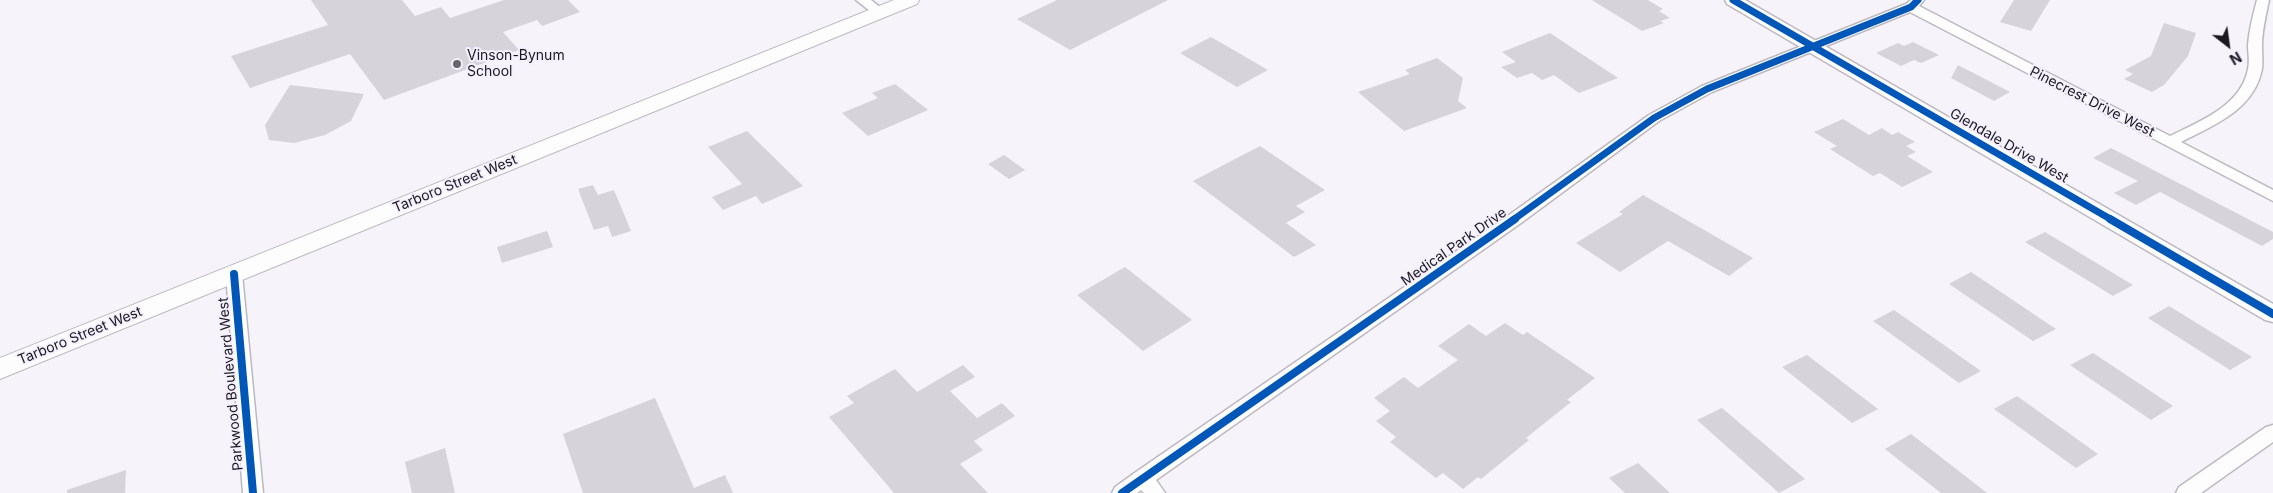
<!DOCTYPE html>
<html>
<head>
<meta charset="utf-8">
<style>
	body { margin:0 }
	#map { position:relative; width:2273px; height:493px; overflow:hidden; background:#f6f3fa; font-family:Inter,sans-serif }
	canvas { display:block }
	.north { position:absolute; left:2203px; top:20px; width:50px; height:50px; -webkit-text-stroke:4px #f5f0fd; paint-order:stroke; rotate:150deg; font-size:14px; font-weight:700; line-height:20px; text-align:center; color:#1b1820 }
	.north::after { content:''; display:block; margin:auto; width:18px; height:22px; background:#1b1820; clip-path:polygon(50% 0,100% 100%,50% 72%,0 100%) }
</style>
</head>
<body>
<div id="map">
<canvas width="2273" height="493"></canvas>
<div class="north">N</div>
</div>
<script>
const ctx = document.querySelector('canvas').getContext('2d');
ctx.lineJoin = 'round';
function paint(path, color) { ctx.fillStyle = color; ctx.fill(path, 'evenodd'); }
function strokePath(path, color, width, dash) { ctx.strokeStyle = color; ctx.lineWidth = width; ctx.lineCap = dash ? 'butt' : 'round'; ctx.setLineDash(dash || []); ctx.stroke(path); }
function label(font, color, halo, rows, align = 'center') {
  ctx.font = font + ' Inter,sans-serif'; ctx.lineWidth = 4; ctx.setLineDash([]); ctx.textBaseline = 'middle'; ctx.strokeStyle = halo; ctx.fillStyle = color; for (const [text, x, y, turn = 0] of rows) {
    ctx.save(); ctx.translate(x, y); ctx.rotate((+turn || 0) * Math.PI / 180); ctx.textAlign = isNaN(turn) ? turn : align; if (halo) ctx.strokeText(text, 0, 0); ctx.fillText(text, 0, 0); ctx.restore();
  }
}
const building = new Path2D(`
	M311,0H402L415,16L441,7L450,18L504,0H568L580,12L542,26L537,20L503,32L519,50L384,100L350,54L250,88L231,56L328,25Z
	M1057,0H1168L1070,50L1017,19Z
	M1592,0H1648L1663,9L1659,11L1670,18L1660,21L1664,23L1642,31Z
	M2014,0H2050L2031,31L2000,22Z
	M2164,23L2196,33L2188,56L2164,85L2152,92L2124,79L2133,74L2125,70L2151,56Z
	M1550,33L1618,78L1579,93L1554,75L1542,80L1532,73L1517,78L1501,67L1516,62L1502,52Z
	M1211,37L1268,70L1237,87L1180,53Z
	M1913,42L1939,55L1921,63L1914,60L1901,66L1876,53L1898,43L1904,46Z
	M1437,58L1463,78L1458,101L1467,108L1404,131L1358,92L1410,74L1405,70Z
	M1958,65L2010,92L1994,101L1951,78Z
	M895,84L928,110L868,136L842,113L878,98L872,93Z
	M290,85L364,94L351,121L325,135L294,143L269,140L265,125Z
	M1843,119L1869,135L1882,128L1892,135L1898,132L1915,142L1906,146L1916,152L1907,156L1933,172L1902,187L1880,173L1873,176L1830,149L1837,146L1814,132Z
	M747,131L803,186L762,204L756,196L723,210L712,197L742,184L708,147Z
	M1260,146L1325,190L1296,206L1305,212L1286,223L1316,245L1294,257L1193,181Z
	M2111,148L2273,232V239L2262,246L2160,192L2136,205L2114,193L2138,181L2093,158Z
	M1004,155L1025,170L1009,179L988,164Z
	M593,185L598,195L614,190L631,231L612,237L608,226L594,230L578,189Z
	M1643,195L1753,258L1729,276L1668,241L1620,272L1576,243L1623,214L1619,212Z
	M547,231L553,247L502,263L497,247Z
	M2045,232L2133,285L2113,296L2025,242Z
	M1125,267L1192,320L1143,351L1077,295Z
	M1971,272L2056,329L2033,341L1949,284Z
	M2169,306L2252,357L2230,370L2148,318Z
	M1894,310L1981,371L1959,383L1873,321Z
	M1505,323L1523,335L1527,332L1595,378L1567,400L1571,402L1526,438L1529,440L1481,479L1478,477L1463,489L1443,473L1436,478L1390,442L1396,437L1376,421L1390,411L1374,398L1404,377L1418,388L1458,360L1438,346L1469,324L1486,336Z
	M2093,353L2173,406L2151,420L2070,365Z
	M1807,355L1878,409L1852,423L1782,367Z
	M963,365L975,377L950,391L977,418L1002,403L1015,416L974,441L983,450L960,464L988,493H894L829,417L854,403L847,396L895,369L917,392Z
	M2017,396L2098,454L2076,468L1994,409Z
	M655,398L694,488L725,475L733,493H583L563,434Z
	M1722,408L1805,479L1779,493L1697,420Z
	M1911,434L1987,493H1941L1885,449Z
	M445,448L455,493H412L405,462Z
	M1638,463L1670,493H1625L1609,478Z
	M126,470L125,493H67V490Z`);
const minor = new Path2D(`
	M856,0H871L886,12L885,15H875Z
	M1911,0H1924L1919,6L2170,136C2200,121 2241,106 2248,69C2250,61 2248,53 2248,45C2249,30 2253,15 2257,0H2269C2266,15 2262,31 2262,46C2262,54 2263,62 2262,69C2254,110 2214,125 2181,142L2273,190V201L1910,12L1712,92L1659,121L1521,223L1156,480L1165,493H1144L1141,490L1137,493H1112L1115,487L1136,472L1509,215L1649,115L1702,86L1906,4Z
	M234,268L240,270L242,274L263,493H243L226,274L228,270Z
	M2273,425V442L2201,493H2176L2179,487L2266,427Z`);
const tertiary = new Path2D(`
	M1725,0H1745L2273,304V322L2265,320L1727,4Z`);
const secondary = new Path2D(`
	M894,0H919L917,4L0,379V358Z`);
const cyclewayFar1 = new Path2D(`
	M1733,0L2112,220
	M1513,220L1654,118L1707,89L1911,7L1918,0`);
const cycleway = new Path2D(`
	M2110,219L2273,314
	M234,274L253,493
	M1122,493L1515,219`);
const markers = [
	[457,64,5,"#68656c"]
];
const poiNames = [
	["Vinson-Bynum",467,56],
	["School",467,72]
];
const streetNames = [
	["Pinecrest Drive West",2092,102,27],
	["Glendale Drive West",2009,146,30],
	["Tarboro Street West",455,184,-22],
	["Medical Park Drive",1454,247,-35],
	["Tarboro Street West",80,336,-22],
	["Parkwood Boulevard West",231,384,-95]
];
paint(building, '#d6d3da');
strokePath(minor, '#bcb9c0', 3);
strokePath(tertiary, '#bcb9c0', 3);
strokePath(secondary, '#bcb9c0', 2);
paint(minor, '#fefdfe');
paint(tertiary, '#fefdfe');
paint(secondary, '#fefdfe');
strokePath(cyclewayFar1, '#0057b8', 7);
strokePath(cycleway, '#0057b8', 8);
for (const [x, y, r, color] of markers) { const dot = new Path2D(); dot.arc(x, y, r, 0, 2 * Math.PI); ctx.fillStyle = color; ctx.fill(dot); strokePath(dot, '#f5f0fd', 2); }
label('14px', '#1b1820', '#f5f0fd', poiNames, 'left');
label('14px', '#1b1820', '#f5f0fd', streetNames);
</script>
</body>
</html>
